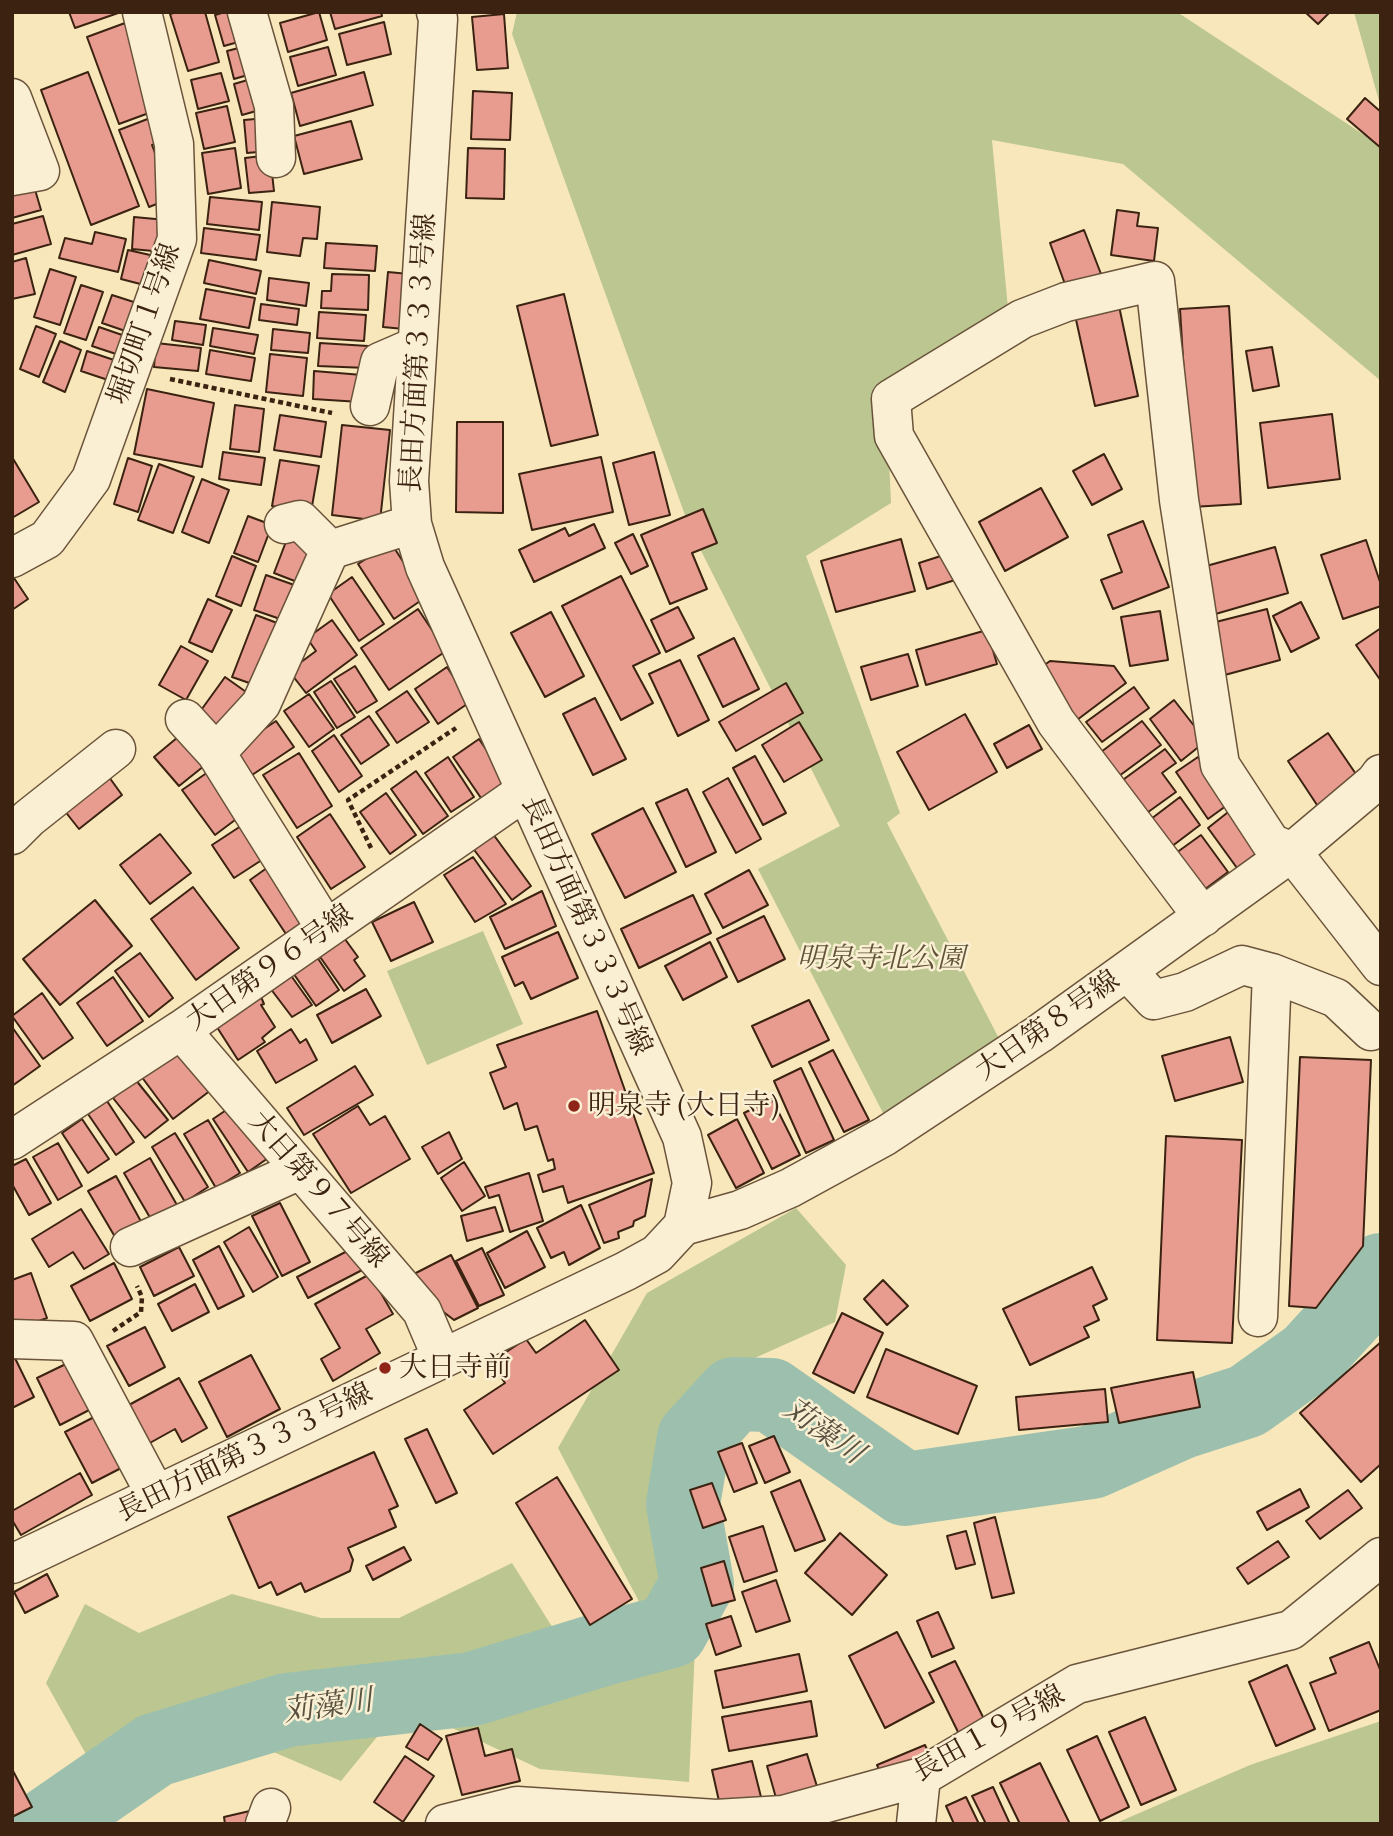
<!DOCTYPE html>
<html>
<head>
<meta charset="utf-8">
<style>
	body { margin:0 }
	#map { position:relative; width:1393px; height:1836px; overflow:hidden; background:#f8e7ba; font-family:"EB Garamond",serif }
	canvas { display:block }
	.frame { position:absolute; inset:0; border:14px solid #3b2211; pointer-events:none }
</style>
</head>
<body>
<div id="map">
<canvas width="1393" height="1836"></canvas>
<div class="frame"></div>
</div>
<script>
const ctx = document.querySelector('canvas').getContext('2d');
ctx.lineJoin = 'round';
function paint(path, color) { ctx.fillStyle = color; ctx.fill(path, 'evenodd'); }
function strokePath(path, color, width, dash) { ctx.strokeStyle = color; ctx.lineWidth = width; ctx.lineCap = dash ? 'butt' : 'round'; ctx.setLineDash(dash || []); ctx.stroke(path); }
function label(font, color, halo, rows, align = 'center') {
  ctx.font = font + ' "EB Garamond","Noto Serif JP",serif'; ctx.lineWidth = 5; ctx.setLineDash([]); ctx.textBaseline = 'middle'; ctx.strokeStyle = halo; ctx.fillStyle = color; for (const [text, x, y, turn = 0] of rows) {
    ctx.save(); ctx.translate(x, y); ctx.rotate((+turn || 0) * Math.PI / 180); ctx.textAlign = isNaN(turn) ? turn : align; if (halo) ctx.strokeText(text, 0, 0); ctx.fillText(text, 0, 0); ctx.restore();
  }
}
const green = new Path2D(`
	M517,12H1177L1381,146V381L1123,164L992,140L1009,319L886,392L891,503L806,556L900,813L887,823L1005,1050L883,1113L758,869L840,826L690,529L512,34Z
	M1354,12H1381V108Z
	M483,931L523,1024L427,1065L387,971Z
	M796,1208L846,1265L835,1322L728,1370L676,1480L697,1602L689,1782L540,1769L403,1705L341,1781L213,1726L145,1740L96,1772L46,1683L85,1604L139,1633L232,1594L321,1618H399L512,1563L568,1652L644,1611L558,1448L647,1293Z
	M1381,1721V1824H1114L1250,1765Z`);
const river = new Path2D(`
	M48,1824L155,1750L287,1710L472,1689L603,1649L671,1631L697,1584L683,1504L694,1438L734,1394L771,1395L905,1489L1092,1462L1182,1422L1247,1401L1310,1356L1353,1309L1381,1270`);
const building = new Path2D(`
	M69,12H121L75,28Z
	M177,12H205L219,62L188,71L170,14Z
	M225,12H241L249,39L224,46L215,15Z
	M319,12L327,40L288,52L280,23Z
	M330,12H381L382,16L335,29Z
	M1305,12H1330L1318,24Z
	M504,14L508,68L477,70L472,17Z
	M384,22L391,54L347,65L339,34Z
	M125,23L157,110L119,124L87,37Z
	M250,45L258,72L234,79L227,51Z
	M328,47L336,75L298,86L290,57Z
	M88,72L139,206L91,225L41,90Z
	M364,72L373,105L300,126L291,93Z
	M221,73L229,101L198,109L191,80Z
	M258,77L267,108L242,115L234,84Z
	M473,91L512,93L510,140L471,139Z
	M1365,98L1381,112V148L1347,119Z
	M227,106L235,142L204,149L196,113Z
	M158,115L168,140L152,145L172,198L149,207L119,130Z
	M267,118L269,151L247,153L244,120Z
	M351,121L362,159L304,174L294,136Z
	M235,148L241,188L208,194L202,153Z
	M468,148L505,149L504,199L466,198Z
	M270,155L274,191L249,193L245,158Z
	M31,176L41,210L12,218V181Z
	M210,197L262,202L259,230L207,224Z
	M272,202L320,207L317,239L303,238L300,256L267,252Z
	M1117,210L1139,213L1137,226L1158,228L1154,261L1111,255Z
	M43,216L51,244L12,255V224Z
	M134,217L166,220L164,252L132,249Z
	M204,228L260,235L256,260L201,253Z
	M1084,230L1101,274L1066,287L1050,243Z
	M95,232L126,239L118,272L59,258L65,238L92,244Z
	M326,243L377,246L375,271L324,268Z
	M128,250L159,257L152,287L121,279Z
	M26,258L35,294L12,299V262Z
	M209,260L261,271L256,294L204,283Z
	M50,269L76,277L60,325L34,317Z
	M388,272L409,274L404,329L383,327Z
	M332,274L369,275L368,310L321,308L322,291H331Z
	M269,278L309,283L306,306L267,300Z
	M81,285L103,292L86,340L64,333Z
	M206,289L255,298L249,328L200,319Z
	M564,294L598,435L551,446L517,306Z
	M112,295L143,305L134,334L102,323Z
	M261,304L299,309L297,325L259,320Z
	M1119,306L1138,396L1095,406L1075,315Z
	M1229,306L1241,504L1192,507L1180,309Z
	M319,312L366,315L364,341L317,338Z
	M175,321L206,325L203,345L172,340Z
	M36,326L56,334L39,377L20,369Z
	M99,327L128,337L122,356L92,346Z
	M213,328L258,335L254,354L210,346Z
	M273,329L310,333L308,353L271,350Z
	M60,341L81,350L65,392L43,382Z
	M156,343L201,348L198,371L154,367Z
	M320,343L368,346L367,368L318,366Z
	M1272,347L1279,386L1253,391L1246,351Z
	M210,350L255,358L251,381L206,374Z
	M87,351L120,362L114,382L81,371Z
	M270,354L307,358L303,396L266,392Z
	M314,371L362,375L360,402L313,399Z
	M147,389L214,403L202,467L134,454Z
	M235,405L264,409L259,452L230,449Z
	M1332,414L1340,479L1268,488L1260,423Z
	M280,415L326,422L321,457L274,450Z
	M457,422H503V513L456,512Z
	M342,425L390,430L380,521L332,515Z
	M223,452L265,458L261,485L219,479Z
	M654,452L670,515L629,525L613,463Z
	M1104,454L1122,489L1092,505L1073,471Z
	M12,457L39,502L12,518Z
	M601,457L613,512L532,530L519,474Z
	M128,458L152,466L138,512L114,504Z
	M280,460L319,466L311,512L272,506Z
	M159,464L194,477L173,533L138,520Z
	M202,479L229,490L209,543L182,532Z
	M1041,488L1068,537L1005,571L979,522Z
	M703,509L717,543L692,553L707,589L670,604L641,535Z
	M248,516L272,525L258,562L234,553Z
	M1143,521L1169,587L1113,609L1101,580L1122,572L1108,535Z
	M594,524L605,548L534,582L519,550L565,528L569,536Z
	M633,534L648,566L631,574L615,543Z
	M287,539L318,551L305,585L274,573Z
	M901,539L915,591L836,612L821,561Z
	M1366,540L1381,585V606L1343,619L1321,555Z
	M391,543L426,597L394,619L358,564Z
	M1275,547L1288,593L1212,615L1199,568Z
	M947,554L955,580L927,589L919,563Z
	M232,556L256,566L241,606L216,596Z
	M12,575L28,599L12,610Z
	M266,575L300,587L289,622L254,610Z
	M621,576L660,653L633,666L653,703L621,720L562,606Z
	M352,577L384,624L359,641L328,594Z
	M208,599L232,610L212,652L189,642Z
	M1301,602L1319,638L1291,652L1273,616Z
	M678,607L694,638L666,652L651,620Z
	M418,609L446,651L389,690L361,648Z
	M1267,609L1280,660L1221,676L1208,624Z
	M1160,611L1168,660L1130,666L1121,617Z
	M551,612L584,676L545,697L511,633Z
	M256,615L285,626L261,687L232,677Z
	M332,620L357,655L306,693L289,671L316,651L307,638Z
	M1381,628V681L1356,645Z
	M987,630L997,664L926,685L916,650Z
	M734,638L759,689L723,707L698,656Z
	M181,646L208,661L186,700L159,685Z
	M908,654L918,686L871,700L861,667Z
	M680,660L709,720L678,736L649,674Z
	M1050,661L1114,666L1126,683L1077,720L1039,669Z
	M355,666L377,701L357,713L334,679Z
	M447,667L470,702L438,724L415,689Z
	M225,677L249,694L223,730L199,713Z
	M331,681L355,717L337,728L314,692Z
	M786,683L803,713L736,751L719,722Z
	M1134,687L1149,708L1102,742L1086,722Z
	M407,691L429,722L397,743L376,712Z
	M309,694L334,729L309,747L284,711Z
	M595,698L626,759L593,775L563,714Z
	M1174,700L1206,741L1181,761L1150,719Z
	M965,714L997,772L929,810L897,752Z
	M369,716L389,745L361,764L341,735Z
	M276,721L294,747L252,775L234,749Z
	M1142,721L1161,745L1119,776L1101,752Z
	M799,722L822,760L784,782L762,745Z
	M1029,725L1042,749L1007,768L994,744Z
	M184,732L209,762L179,786L154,757Z
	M1328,733L1360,780L1319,808L1288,761Z
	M334,735L362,776L339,792L312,751Z
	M479,739L509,783L483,801L453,757Z
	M1165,749L1176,763L1162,773L1176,792L1144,815L1120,782Z
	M299,753L332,806L297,828L263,775Z
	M755,756L786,813L763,825L733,768Z
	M448,757L474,797L451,812L425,773Z
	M1198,757L1230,803L1208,819L1176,772Z
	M104,770L122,795L79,829L60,805Z
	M211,770L243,814L215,835L182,790Z
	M416,771L448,816L423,834L391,789Z
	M728,778L761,839L736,853L703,792Z
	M687,789L716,852L686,867L656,803Z
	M386,793L416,835L390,854L360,812Z
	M1180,797L1200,825L1171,847L1151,819Z
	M643,808L676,872L625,898L592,834Z
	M1232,809L1261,850L1237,868L1208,828Z
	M330,814L365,867L331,889L297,837Z
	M247,822L268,856L234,878L212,845Z
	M160,834L191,873L150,904L120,865Z
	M493,834L531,886L512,900L472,847Z
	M1201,835L1228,872L1204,890L1176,853Z
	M473,857L506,904L475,922L444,875Z
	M271,865L308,918L286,934L250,880Z
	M749,870L768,905L723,928L705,894Z
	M193,887L239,948L196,980L151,919Z
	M542,891L556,926L505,949L490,917Z
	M693,895L711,933L639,968L621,929Z
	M95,900L132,946L60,1005L23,959Z
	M414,902L433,942L391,961L372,922Z
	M764,916L785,959L738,982L717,939Z
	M558,932L578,978L531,999L523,982L515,986L502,957Z
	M342,935L358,957L354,960L365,976L344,991L318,954Z
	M710,942L727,977L683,1000L665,966Z
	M140,953L173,998L149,1017L115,971Z
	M315,954L339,990L316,1006L291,970Z
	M287,970L312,1005L292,1017L267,984Z
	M113,977L143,1021L107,1046L77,1003Z
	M366,989L381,1016L332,1043L317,1015Z
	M259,992L264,1004L261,1005L275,1027L262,1038L265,1042L238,1060L213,1021Z
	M42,993L73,1038L43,1059L12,1016Z
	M809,1000L829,1040L772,1067L752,1026Z
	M597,1011L654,1173L568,1203L563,1186L543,1192L538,1175L555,1169L553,1159L548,1161L537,1126L525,1130L517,1103L504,1109L490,1073L506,1067L497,1045Z
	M12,1027L40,1066L12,1086Z
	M291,1029L300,1043L306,1039L317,1060L276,1083L257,1051Z
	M1230,1037L1243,1082L1175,1101L1162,1056Z
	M180,1048L211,1090L173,1119L141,1076Z
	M833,1050L869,1120L844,1132L809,1062Z
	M1300,1057L1371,1060L1363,1246L1316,1308L1289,1306Z
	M355,1066L373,1095L304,1135L287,1108Z
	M801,1068L834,1140L806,1153L774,1081Z
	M135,1079L168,1120L145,1138L113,1098Z
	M772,1099L800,1155L772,1169L744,1113Z
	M107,1101L134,1142L116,1155L88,1114Z
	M235,1104L271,1156L248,1172L213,1119Z
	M358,1106L370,1125L385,1116L410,1159L351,1193L313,1134Z
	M82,1119L109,1159L88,1173L62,1133Z
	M737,1119L764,1173L736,1188L708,1135Z
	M208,1120L240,1173L216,1188L184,1134Z
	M449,1132L462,1159L438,1174L422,1147Z
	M175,1133L208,1187L185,1202L152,1147Z
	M1166,1136L1242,1140L1232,1343L1157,1340Z
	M58,1143L82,1186L58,1200L33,1157Z
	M150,1158L177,1205L152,1221L124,1173Z
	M26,1159L51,1203L29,1215L12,1184V1166Z
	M464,1162L485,1196L462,1211L441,1178Z
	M529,1173L543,1221L510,1232L499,1195L489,1198L485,1187Z
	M116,1176L144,1227L118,1242L88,1191Z
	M652,1179L645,1216L634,1221L633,1226L618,1232L619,1238L604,1243L589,1205Z
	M280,1203L310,1262L282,1276L252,1216Z
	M581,1205L600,1248L569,1265L564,1252L551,1258L537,1228Z
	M495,1207L503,1231L467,1241L461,1216Z
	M81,1209L109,1254L84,1269L73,1252L49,1267L32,1239Z
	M249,1227L278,1277L253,1292L224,1242Z
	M527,1231L545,1267L505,1288L487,1253Z
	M219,1246L244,1296L218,1309L193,1260Z
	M357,1246L368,1267L308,1298L297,1277Z
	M179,1247L194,1276L154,1296L140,1267Z
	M482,1248L504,1295L479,1306L456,1261Z
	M451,1255L478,1308L454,1320L433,1304L410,1276Z
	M114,1263L132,1299L90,1321L71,1286Z
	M1092,1267L1107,1299L1093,1306L1099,1320L1084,1327L1089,1337L1030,1365L1003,1309Z
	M31,1273L47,1318L12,1331V1280Z
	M370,1274L393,1314L366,1329L380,1353L333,1381L321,1359L340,1348L315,1304Z
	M883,1280L908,1306L887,1325L864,1299Z
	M195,1284L209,1312L172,1331L158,1304Z
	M842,1313L883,1333L854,1393L813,1373Z
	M585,1320L619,1370L493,1454L464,1410L505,1383L491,1362L526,1339L536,1353Z
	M145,1327L165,1367L129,1386L107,1346Z
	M1381,1342V1464L1361,1482L1300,1413Z
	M886,1349L977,1386L958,1434L867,1397Z
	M12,1352L34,1397L12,1408Z
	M251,1355L280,1409L227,1437L199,1382Z
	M74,1360L97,1406L60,1425L37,1378Z
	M1193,1372L1200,1407L1119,1423L1111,1388Z
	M179,1378L207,1428L182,1442L175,1429L148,1444L127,1406Z
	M1105,1389L1108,1422L1019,1430L1016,1397Z
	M100,1414L127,1465L92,1483L65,1432Z
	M427,1429L457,1493L436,1503L405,1439Z
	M774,1436L790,1472L765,1483L749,1446Z
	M742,1443L757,1483L734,1492L718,1452Z
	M374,1452L398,1506L389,1510L396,1527L348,1548L353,1560L350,1571L305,1592L301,1583L277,1595L271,1582L259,1588L228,1517Z
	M80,1473L92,1495L21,1535L12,1520V1511Z
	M557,1477L632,1599L590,1625L516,1503Z
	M800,1480L825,1540L795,1551L771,1492Z
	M712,1483L726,1520L703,1528L690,1490Z
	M1300,1489L1309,1507L1267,1530L1257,1512Z
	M1348,1490L1362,1508L1320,1539L1306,1521Z
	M995,1517L1014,1593L992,1598L974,1523Z
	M763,1526L777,1571L744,1582L729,1537Z
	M966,1531L975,1564L956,1569L947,1536Z
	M840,1533L887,1575L852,1615L805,1573Z
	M1278,1541L1289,1557L1248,1584L1237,1568Z
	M404,1547L411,1560L373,1580L366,1566Z
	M724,1561L735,1600L712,1606L701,1568Z
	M47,1574L58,1596L25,1613L14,1592Z
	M776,1580L790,1621L756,1632L742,1592Z
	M938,1612L954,1648L932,1657L917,1621Z
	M731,1616L741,1646L716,1655L706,1624Z
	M897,1632L934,1702L885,1728L849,1656Z
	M1369,1642L1381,1672V1710L1329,1731L1310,1683L1336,1673L1330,1658Z
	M799,1654L807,1691L723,1708L715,1671Z
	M955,1661L985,1721L959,1734L929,1673Z
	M1287,1665L1315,1729L1276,1746L1249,1682Z
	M811,1701L817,1736L729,1751L722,1717Z
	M1145,1717L1176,1790L1141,1805L1109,1732Z
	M420,1724L442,1739L428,1760L406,1747Z
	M478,1728L485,1756L512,1749L520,1781L462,1795L446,1736Z
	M1097,1736L1129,1807L1100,1821L1067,1750Z
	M925,1745L932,1761L884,1781L877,1765Z
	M807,1754L819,1793L778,1805L767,1766Z
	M405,1756L434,1776L403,1822L374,1802Z
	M752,1761L762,1801L721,1810L712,1770Z
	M1040,1763L1070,1824H1020L1000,1783Z
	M12,1769L32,1807L12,1817Z
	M993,1787L1010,1824H986L972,1796Z
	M966,1797L979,1824H954L946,1806Z
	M254,1810L257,1824H225L224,1817Z`);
const path = new Path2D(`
	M170,379L332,413
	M371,848L348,800L456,728
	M113,1331L141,1312L142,1297L137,1286`);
const minor = new Path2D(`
	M247,12L274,106L276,158
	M12,98L40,171L12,176
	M370,406L380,362L417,346
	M330,550L412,524
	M12,558L47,539L91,479L177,239L174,144L142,12
	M185,719L216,753L326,929
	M216,753L261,704L330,550L300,520L284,524
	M12,835L29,818L116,749
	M1203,917L1056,722L894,436L891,399L1022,319L1066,302L1155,281L1179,500L1220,765L1271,843L1292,852L1381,966
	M1127,971L1154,1000L1185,992L1242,965L1272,973L1336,998L1371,1031
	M181,1030L422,1311L442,1358
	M12,1140L181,1030L525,791
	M683,1226L740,1210L790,1188L885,1136L1039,1034L1292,852L1375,782L1381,774
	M130,1247L300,1170
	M1258,1317L1272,973
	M12,1339L74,1341L156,1495
	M12,1564L626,1271L657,1254L683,1226L692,1183L682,1137L425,567L412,524L409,481L438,19L436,12
	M265,1824L271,1808
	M445,1824L517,1806L716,1819L783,1815L921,1777L1077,1684L1291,1630L1381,1557
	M916,1824L921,1777`);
const markers = [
	[574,1106,7,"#8f2418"],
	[385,1368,7,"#8f2418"]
];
const streetNames = [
	["堀切町１号線",145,324,-71],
	["長田方面第３３３号線",419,353,-87],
	["長田方面第３３３号線",586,926,66],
	["大日第９６号線",270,968,-35],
	["大日第８号線",1048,1026,-35],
	["大日第９７号線",318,1190,49],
	["長田方面第３３３号線",245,1453,-26],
	["長田１９号線",989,1734,-29]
];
const parkNames = [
	["明泉寺北公園",881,959]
];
const poiNames = [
	["明泉寺 (大日寺)",588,1106],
	["大日寺前",399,1368]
];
const waterNames = [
	["苅藻川",823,1432,35],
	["苅藻川",328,1707,-8]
];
paint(green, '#bbc691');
strokePath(river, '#9dc0ae', 74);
paint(building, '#e79c8f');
strokePath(building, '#3b2211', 2);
strokePath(minor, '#6a533b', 41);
strokePath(path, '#3b2211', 4.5, [5, 3.5]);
strokePath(minor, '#faefd2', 38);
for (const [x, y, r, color] of markers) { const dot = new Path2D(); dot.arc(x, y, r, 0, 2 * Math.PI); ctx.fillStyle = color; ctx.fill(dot); strokePath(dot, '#faefd2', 2.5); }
label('28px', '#3b2211', '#faefd2', streetNames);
label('italic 28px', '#615337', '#faefd2', parkNames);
label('28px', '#3b2211', '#faefd2', poiNames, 'left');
label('italic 30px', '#585140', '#faefd2', waterNames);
</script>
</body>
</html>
